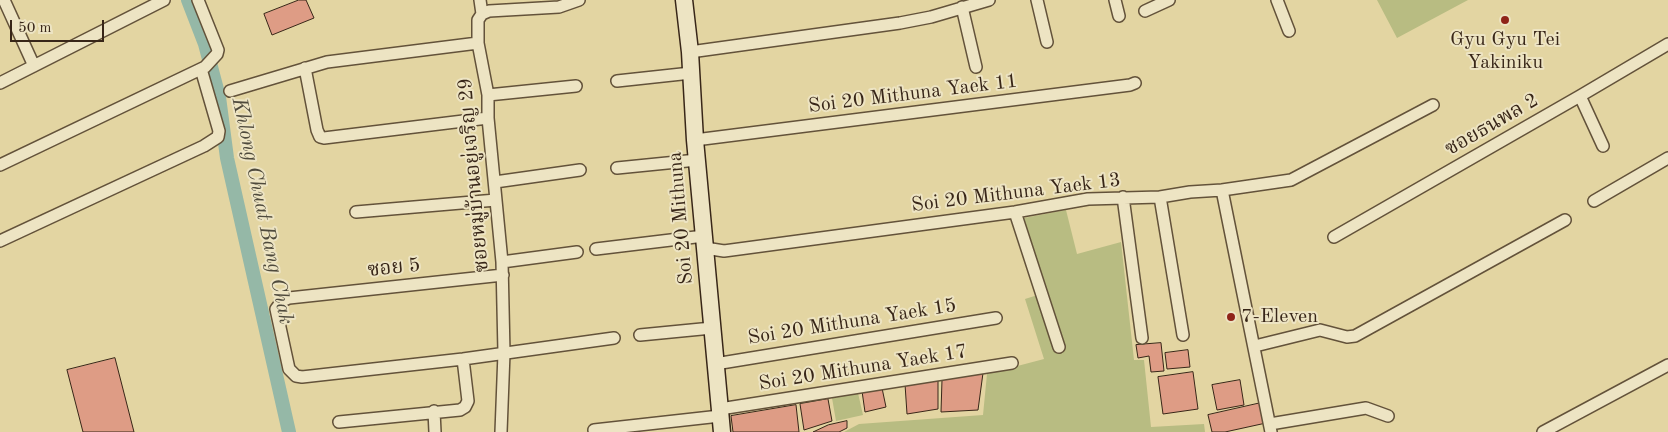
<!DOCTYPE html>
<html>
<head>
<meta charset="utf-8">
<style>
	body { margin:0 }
	#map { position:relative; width:1668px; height:432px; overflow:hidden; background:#e3d5a2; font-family:"Old Standard TT",serif }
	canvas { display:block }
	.scale { position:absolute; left:10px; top:20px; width:94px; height:22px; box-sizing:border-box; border:2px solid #382618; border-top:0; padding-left:6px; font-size:15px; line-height:18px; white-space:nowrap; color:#382618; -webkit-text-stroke:4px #ede4c3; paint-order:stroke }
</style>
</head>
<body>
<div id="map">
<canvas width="1668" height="432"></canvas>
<div class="scale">50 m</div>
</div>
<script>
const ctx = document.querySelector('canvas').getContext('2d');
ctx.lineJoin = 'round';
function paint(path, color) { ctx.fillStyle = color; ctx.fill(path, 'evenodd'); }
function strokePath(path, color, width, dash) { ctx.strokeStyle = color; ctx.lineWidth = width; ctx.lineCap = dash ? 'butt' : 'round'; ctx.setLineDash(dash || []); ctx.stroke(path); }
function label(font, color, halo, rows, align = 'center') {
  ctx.font = font + ' "Old Standard TT","Noto Serif Thai",serif'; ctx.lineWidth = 4; ctx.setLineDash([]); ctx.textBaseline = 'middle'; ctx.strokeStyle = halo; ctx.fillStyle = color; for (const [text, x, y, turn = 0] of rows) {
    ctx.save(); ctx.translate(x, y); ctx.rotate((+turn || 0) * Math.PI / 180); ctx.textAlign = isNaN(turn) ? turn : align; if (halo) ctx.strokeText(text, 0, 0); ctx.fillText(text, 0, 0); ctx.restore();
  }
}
const green = new Path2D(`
	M1377,0H1468L1397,38Z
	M1066,210L1077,254L1121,242L1134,360H1144L1151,427L1204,424L1205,432H844L859,424L983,415L987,374L1044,359L1025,299L1044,293L1024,218Z
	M858,393L863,415L836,421L832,398Z`);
const canal = new Path2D(`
	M188,0L205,44L219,97L227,158L289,432`);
const building = new Path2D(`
	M299,0H306L314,18L272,35L264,14Z
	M1161,343L1164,371L1151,372L1149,356L1138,358L1136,345Z
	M1188,350L1190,367L1167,369L1165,353Z
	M115,358L134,432H83L67,370Z
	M1193,372L1198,409L1163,414L1158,377Z
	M983,373L978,410L941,412L942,380Z
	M938,377V409L907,414L905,384Z
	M1240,380L1244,405L1217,410L1212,385Z
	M882,388L886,407L865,412L862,391Z
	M828,399L832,421L804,430L800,404Z
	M1261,403L1266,423L1225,432H1212L1208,415Z
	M796,405L799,432H733L731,416Z
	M847,421V428L839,432H813L828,425Z`);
const street = new Path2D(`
	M4,0L34,66
	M480,0L482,14
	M1037,0L1047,42
	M1115,0L1119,16
	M1277,0L1289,31
	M962,7L976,67
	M1145,11L1169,0
	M690,52L900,23L931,17L989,0
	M305,68L317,130L320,137L324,138L488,118
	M617,81L691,73
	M0,83L164,0
	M230,91L327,62L478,43
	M488,95L576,86
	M1580,96L1603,146
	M695,140L1130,85L1135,83
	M0,165L205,67L217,54L218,50L198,0
	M617,168L697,160
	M495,182L580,170
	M1222,190L1271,432
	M1123,197L1142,338
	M1160,197L1183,335
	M1594,201L1668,158
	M356,212L496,200
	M1015,212L1059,347
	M1334,237L1580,96L1668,44
	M0,241L204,146L218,137L219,131L201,69
	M705,248L724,251L1015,212L1088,199L1160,197L1190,192L1222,190L1291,180L1433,105
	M596,249L704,236
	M502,262L577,252
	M503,275L289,298L282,301L276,309L289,369L296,376L302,377L463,359L614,338
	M640,335L712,328
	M1255,346L1320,330L1347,337L1355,336L1565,220
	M715,364L996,318
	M720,409L1012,363
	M434,411L435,432
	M339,422L460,410L465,407L468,401L463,359
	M1270,424L1366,408L1388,416
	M594,430L720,416
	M501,432L504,353L502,262L488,118V95L478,43V20L482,14L489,11L559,7L579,0
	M1543,432L1668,365`);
const secondary = new Path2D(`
	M684,0L690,52L695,140L722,432`);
const markers = [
	[1505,20,5,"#8f2418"],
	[1231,317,5,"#8f2418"]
];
const poiNames = [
	["Gyu Gyu Tei",1505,40],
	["Yakiniku",1505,63],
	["7-Eleven",1241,317,"left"]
];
const streetNames = [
	["Soi 20 Mithuna Yaek 11",913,94,-7],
	["ซอยธนพล 2",1492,125,-30],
	["ซอยหมู่บ้านอยู่เจริญ 29",474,175,-95],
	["Soi 20 Mithuna Yaek 13",1016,193,-7],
	["Soi 20 Mithuna",681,218,-95],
	["ซอย 5",394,268,-6],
	["Soi 20 Mithuna Yaek 15",852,322,-9],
	["Soi 20 Mithuna Yaek 17",863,368,-9]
];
const waterNames = [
	["Khlong Chuat Bang Chak",262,211,78]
];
paint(green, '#b8bc82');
strokePath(canal, '#95b8a7', 14);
paint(building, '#de9c85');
strokePath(building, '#382618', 1);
strokePath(street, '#63523a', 14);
strokePath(secondary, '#382618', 19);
strokePath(street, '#ede4c3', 11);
strokePath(secondary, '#ede4c3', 16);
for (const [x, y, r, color] of markers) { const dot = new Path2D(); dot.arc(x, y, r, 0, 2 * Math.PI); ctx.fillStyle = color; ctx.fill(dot); strokePath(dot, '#ede4c3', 2); }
label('20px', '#382618', '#ede4c3', poiNames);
label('20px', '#382618', '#ede4c3', streetNames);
label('italic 21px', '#4f4a3c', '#ede4c3', waterNames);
</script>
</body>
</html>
